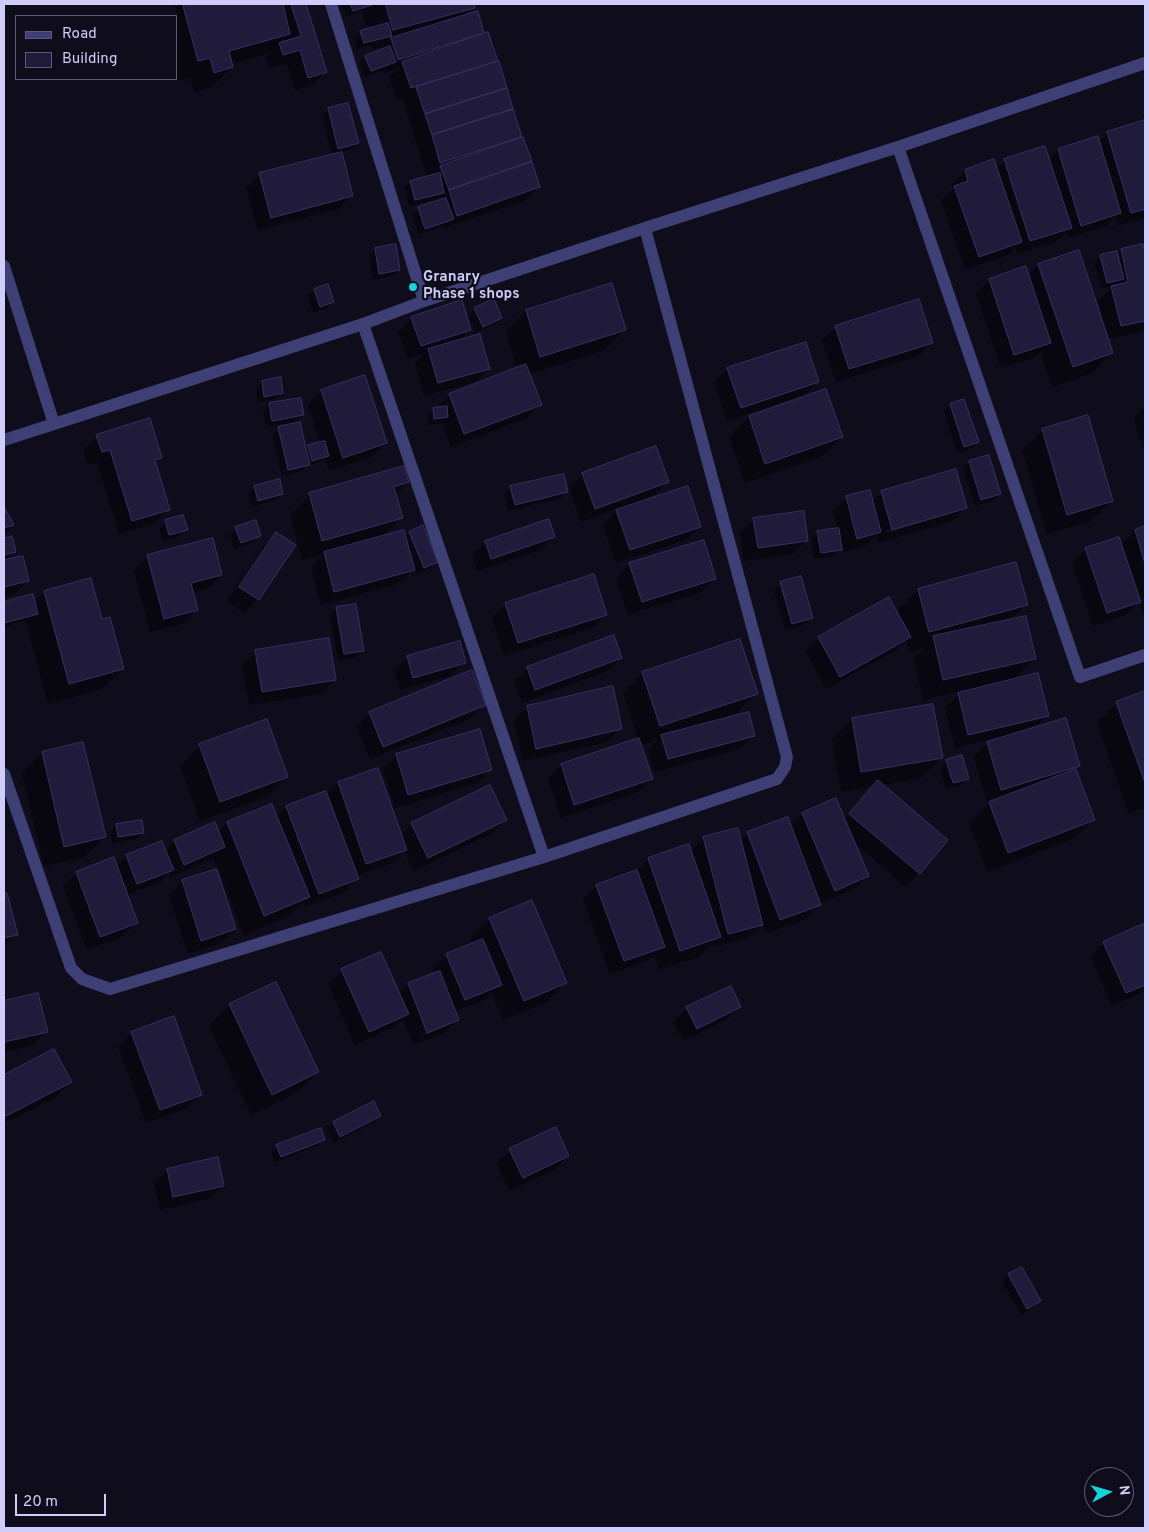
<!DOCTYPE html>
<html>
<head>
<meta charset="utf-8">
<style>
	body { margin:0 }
	#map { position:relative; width:1149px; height:1532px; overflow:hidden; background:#0f0d1b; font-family:Overpass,sans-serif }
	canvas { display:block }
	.frame { position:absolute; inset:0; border:5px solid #cfcdf9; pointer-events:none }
	.legend { position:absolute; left:15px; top:15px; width:162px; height:65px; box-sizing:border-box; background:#0f0d1b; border:1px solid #5c5a74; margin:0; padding:6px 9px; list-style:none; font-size:15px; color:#cfcdf9 }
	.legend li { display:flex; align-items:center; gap:10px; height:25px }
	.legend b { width:25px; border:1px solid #5c5a74 }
	.north { position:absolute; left:1084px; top:1467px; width:50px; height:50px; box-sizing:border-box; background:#0f0d1b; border:1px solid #5c5a74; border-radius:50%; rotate:84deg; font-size:14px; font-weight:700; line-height:20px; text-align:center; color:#cfcdf9 }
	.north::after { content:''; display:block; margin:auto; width:18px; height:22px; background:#18d4da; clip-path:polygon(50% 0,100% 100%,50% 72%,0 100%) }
	.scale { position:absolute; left:15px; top:1494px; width:91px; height:22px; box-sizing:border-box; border:2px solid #cfcdf9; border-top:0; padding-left:6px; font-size:15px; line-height:18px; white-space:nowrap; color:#cfcdf9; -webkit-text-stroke:4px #0f0d1b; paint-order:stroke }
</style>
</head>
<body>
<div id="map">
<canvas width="1149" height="1532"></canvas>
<div class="frame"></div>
<ul class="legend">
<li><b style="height:6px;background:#3d3f75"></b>Road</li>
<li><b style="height:14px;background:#201b3a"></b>Building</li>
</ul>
<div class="north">N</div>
<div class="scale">20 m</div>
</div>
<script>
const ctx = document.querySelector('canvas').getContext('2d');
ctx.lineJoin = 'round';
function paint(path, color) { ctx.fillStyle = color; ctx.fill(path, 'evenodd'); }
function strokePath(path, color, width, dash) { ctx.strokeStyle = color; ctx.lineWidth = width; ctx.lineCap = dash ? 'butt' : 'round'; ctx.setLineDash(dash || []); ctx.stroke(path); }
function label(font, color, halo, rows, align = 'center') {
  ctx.font = font + ' Overpass,sans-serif'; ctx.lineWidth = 4.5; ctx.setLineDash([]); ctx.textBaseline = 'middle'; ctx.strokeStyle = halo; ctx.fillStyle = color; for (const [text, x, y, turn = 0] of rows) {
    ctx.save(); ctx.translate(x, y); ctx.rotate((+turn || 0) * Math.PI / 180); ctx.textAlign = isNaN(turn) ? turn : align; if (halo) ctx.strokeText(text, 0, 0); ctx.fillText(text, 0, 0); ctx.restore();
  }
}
const shadow = new Path2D(`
	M174,4H281L283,8L287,4H305L325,72L312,86L295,90L287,63L270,68L266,57L271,53L231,64L232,67L212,87L194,92L190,77L178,81L176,76V16H175L177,14ZM284,38L285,42L278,44Z
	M342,4H472L473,8L464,16L477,13L483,35L488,34L539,187L525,201L444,228L443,226L419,234L412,215L419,209L435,203L434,200L409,206L404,188L410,182L427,177L403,99L398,101L389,77L398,69L384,73L383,70L364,77L359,63L366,57L379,52L384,47L373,50L372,45L357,49L354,39L361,32L368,30L362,11L346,17Z
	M329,109L358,143L351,150L341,152L352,196L338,209L258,230L246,188L260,174L332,155L322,116Z
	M1145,121V217L1118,226L1115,217L1106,226L1068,238L1066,232L1057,241L1017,254L1015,247L1007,255L965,270L941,200L953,189L952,184L965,171L996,169L1005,160H1048L1058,150L1098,142L1108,133Z
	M1142,246L1145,261V331L1107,339L1112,353L1092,373L1052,387L1041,352L1036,357L1001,368L976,293L990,280L1028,275L1038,265L1101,320H1103L1098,301L1114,286L1101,289L1094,262L1101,256L1117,255L1121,250Z
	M375,249L399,269L392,276L373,279L369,256Z
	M314,290L333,302L326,308L313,313L308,296Z
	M475,309L501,318L494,324L476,333L468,316Z
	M526,311L625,330L605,350L529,374L540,404L527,418L451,447L442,423L428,425L427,416L450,395L517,369L506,331Z
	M412,318L470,330L458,342L489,369L475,382L424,396L415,364L425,353L408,359L398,332Z
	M836,327L932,342L918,356L836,382L822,340Z
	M728,369L818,382L804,395L727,421L714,382Z
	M262,382L282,393L276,399L258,403L256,389Z
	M321,391L385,443L371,457L329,471L325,458L321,462L306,467L302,471L282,476L272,435L279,429L305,450L309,446L320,443L308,405ZM303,465V468L283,472L282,470Z
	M270,404L303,415L296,422L266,427L263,410Z
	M950,405L977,442L971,448L957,453L944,411Z
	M1145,406V454L1133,418Z
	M749,417L842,437L821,457L745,483L729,437Z
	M1043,430L1112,500L1091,521L1047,534L1022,450Z
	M97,436L161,458L155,464L168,509L155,523L119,534L97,462L88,465L83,450Z
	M970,462L1000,494L993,501L975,506L963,468Z
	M583,474L667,482L654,495L629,505V507L699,527L686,540L616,563L603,525L619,508L581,522L569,488Z
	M408,482L395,495L401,518L381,538H404L409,533L422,527L436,562L430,569L417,574L414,568L400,583L321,605L311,567L323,554L302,560L290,515L310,495Z
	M255,487L282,494L275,500L251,507L248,494Z
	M511,488L567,491L560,498L508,511L504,494Z
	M882,492L966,507L952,521L879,543L876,535L866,546L844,552L841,541H839L840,550L834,556L814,559L811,538L818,532L838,529L833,511L847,498L872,502ZM951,511V514L886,533V530Z
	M4,509L13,525L4,534Z
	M754,520L806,541L793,554L744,561L740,533Z
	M166,521L186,529L180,536L163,541L159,528Z
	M1145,527V619L1139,602L1126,615L1093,626L1072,563L1086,549L1121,545L1135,531Z
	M236,528L259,535L253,542L235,549L230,535Z
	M276,533L294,545L258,599L244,613L227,601L263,547Z
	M553,537L540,550L478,571L472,556L486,542Z
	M11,538L15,551L8,558L4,559V540Z
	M148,556L221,575L207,589L192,592L196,610L183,624L150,632L134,570Z
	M22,557L27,581L14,595L4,597V561Z
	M630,564L715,579L701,592L628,615L616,578Z
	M90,580L101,621L123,669L102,689L48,704L26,621L4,627V604L32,596L34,603L44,592Z
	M781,583L812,618L805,624L785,630L774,590Z
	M918,590L1026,604L1010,620L1034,659L1012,681L1047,715L1034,729L1079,766L1075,770L1094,819L1073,839L988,872L969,824L988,805L974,757L987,743L1000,739V737L955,748L945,708L962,691L923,700L914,658L924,648L909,652L906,640L896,650L826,689L806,652L819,638L900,618L898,610Z
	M506,604L606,614L592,628L504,656L492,617Z
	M337,608L363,650L357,657L338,660L330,615Z
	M256,651L334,680L321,694L249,705L242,665Z
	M408,657L464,662L451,676L400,690L394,671Z
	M621,658L607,671L522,703L514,682L528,668Z
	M643,673L756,693L736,714L726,717L727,719L754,735L740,749L654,772L648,750L658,740L641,745L652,779L638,792L561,818L548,779L561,765L638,740L623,693Z
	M1145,693V808L1129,814L1097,723L1117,703Z
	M484,704L471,718L370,759L356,727L370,713Z
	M527,707L621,728L607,742L523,761L514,721Z
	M852,719L942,758L921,778L882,785L946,840L919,873L905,887L854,842L867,876L854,889L819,904L806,919L766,933L763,924L748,938L714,947L713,943L699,957L659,970L654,955L649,960L610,974L583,899L597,886L637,871L649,859L690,852L704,838L740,841L748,833L791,826L803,814L844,819L874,786L841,792L832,740Z
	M200,746L287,776L266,797L200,821L180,766Z
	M42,753L105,837L84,857L44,866L22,773Z
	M397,756L491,769L477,783L395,808L383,769Z
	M947,761L968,778L961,785L946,789L940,768Z
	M377,770L400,836L412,824L506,820L492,833L414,871L404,851L392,863L356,876L357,879L343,893L305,907L303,902L288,917L244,935L220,874L218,875L235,929L221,943L188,954L169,895L183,881L218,870L213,858L210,860L171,877L169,873L159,883L126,895L137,922L123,936L87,950L63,886L77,873L116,867L127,856L165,851L175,841L218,833L227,823L271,805L276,817L287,807L326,795L338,783Z
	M117,826L143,833L136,839L112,843L110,832Z
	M4,895H6L16,934L4,947Z
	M490,919L565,983L545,1003L503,1020L492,993L486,999L455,1011L458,1020L444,1033L413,1045L403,1019L394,1027L355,1045L328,984L342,971L399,994L408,984L436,974L433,968L447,955L472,945L470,939ZM443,1025V1028L422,1036L421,1034Z
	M1143,926L1145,932V991L1112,1006L1091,957L1104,943Z
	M275,983L318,1072L297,1092L251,1115L209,1026L229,1005Z
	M37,994L46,1031L33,1045L4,1052V1002Z
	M740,1007L726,1020L683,1041L673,1022L687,1008Z
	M132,1033L201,1094L187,1108L146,1123L118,1046Z
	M54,1051L70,1082L57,1096L4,1123V1076Z
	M374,1103L380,1116L373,1123L333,1143L327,1130L333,1123Z
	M324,1140L317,1146L275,1162L271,1152L277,1146Z
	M510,1150L568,1156L554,1170L509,1191L496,1164Z
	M168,1170L223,1185L209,1199L160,1210L154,1183Z
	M1009,1275L1040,1301L1033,1307L1021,1315L1002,1282Z`);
const building = new Path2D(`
	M192,4H283L290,34L229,51L233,67L214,73L210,58L198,61L183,6Z
	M291,4H306L327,72L308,78L300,50L283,55L279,43L301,36Z
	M351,4H372V5L353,11Z
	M386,4H474L475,8L393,30Z
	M478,11L484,33L398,60L391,38Z
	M388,23L392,36L364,43L360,31Z
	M488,32L498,61L411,88L402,62Z
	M390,46L396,62L371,71L365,56Z
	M499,61L507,88L425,114L416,87Z
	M507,88L513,109L432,135L425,114Z
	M348,103L359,143L338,149L328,108Z
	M513,109L522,137L440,163L432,135Z
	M1145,120V209L1131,213L1107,132Z
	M1098,136L1121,213L1081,226L1058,149Z
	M523,137L532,161L449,190L440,166Z
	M1045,146L1072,228L1030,241L1004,159Z
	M342,152L353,196L271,218L259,173Z
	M994,159L1022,242L979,257L954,186L968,181L965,170Z
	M532,162L540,187L457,216L449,190Z
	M440,173L444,193L415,200L410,181Z
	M446,198L454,219L425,229L418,207Z
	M396,244L400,270L379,274L375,248Z
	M1143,244L1145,255V321L1121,326L1111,286L1128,282L1121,249Z
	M1079,250L1113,353L1073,367L1038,264Z
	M1117,251L1124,279L1107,283L1100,255Z
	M1026,266L1051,343L1014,355L989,279Z
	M612,283L626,330L540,357L526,310Z
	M328,284L334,302L320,307L314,289Z
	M494,299L502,318L483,327L474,308Z
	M919,299L933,343L849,369L835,326Z
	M462,300L471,330L421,346L411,317Z
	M480,334L490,369L438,383L428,349Z
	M806,342L819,382L741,408L727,368Z
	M526,364L542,405L464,434L449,394Z
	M365,375L387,443L343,458L321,390Z
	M281,377L283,393L264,397L262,381Z
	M826,389L843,437L765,464L749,416Z
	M301,398L304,415L272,421L269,403Z
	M964,399L979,442L964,447L950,404Z
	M447,406L448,417L434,419L433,408Z
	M1088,415L1113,501L1067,515L1042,429Z
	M150,418L162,458L155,460L170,510L132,521L110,450L102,452L96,435Z
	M300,422L310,465L288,470L278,427Z
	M325,441L329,456L312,461L308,445Z
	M656,446L669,482L595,509L582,473Z
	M989,455L1001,494L981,500L969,461Z
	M404,466L409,482L394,487L403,518L322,541L309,493Z
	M956,469L967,508L892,530L881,491Z
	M564,474L568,492L515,505L510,486Z
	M280,479L283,494L258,501L254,486Z
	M688,486L701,527L630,550L616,510Z
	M870,490L881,532L857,539L846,496Z
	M4,507L14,525L4,528Z
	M804,511L808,541L758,548L753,518Z
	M183,515L188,530L169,535L165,520Z
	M549,519L555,537L491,559L485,541Z
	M256,520L261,536L241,543L235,527Z
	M423,525L438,562L424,568L409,532Z
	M1145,526V564L1135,530Z
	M839,528L842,550L821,553L817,531Z
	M404,530L415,570L334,592L324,552Z
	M276,532L296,545L259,600L239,587Z
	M12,536L16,552L4,555V539Z
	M1119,537L1141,602L1107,613L1085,548Z
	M213,538L222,575L191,583L198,610L164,619L147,555Z
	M704,540L716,579L642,602L629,563Z
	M23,556L29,581L4,587V560Z
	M1016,562L1028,605L929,632L918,589Z
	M594,574L607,615L518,643L505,603Z
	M801,576L813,618L792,624L780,582Z
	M91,578L102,619L110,617L124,669L69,684L44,591Z
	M33,594L38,614L4,623V602Z
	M889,597L911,637L840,677L818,637Z
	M356,604L364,651L344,654L336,607Z
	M1026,616L1036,659L943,680L933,636Z
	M614,635L622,658L535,690L527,667Z
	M329,638L336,680L262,692L255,650Z
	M740,639L758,694L660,726L642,672Z
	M460,641L466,663L413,678L407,656Z
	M472,670L486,705L383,747L369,712Z
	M1038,673L1049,716L968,735L958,693Z
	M613,686L622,729L536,749L527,706Z
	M1145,691V783L1116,702Z
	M933,704L943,758L861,772L852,718Z
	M749,712L755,736L668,759L661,735Z
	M1066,718L1080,766L1001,790L987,742Z
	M267,719L288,777L220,802L199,744Z
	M480,729L492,770L408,795L396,754Z
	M639,738L653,779L574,805L561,764Z
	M83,742L106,837L64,847L42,752Z
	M962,755L969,779L953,783L946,760Z
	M378,768L407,850L366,864L338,782Z
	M1076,769L1095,820L1008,853L989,802Z
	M878,780L948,840L920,874L849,814Z
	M490,785L507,820L428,858L411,823Z
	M326,791L359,879L319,894L286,806Z
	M836,798L869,876L835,891L802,813Z
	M272,804L310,897L264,916L227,822Z
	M788,817L821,905L780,920L747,832Z
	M142,820L144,833L118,837L116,824Z
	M215,822L225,847L184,865L174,840Z
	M738,828L763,925L728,934L703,837Z
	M162,841L174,870L137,884L126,855Z
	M689,844L721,937L680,951L648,858Z
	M114,857L138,923L100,937L76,872Z
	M217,869L236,929L201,941L182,880Z
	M637,870L665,947L624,961L596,885Z
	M7,893L18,935L4,938V894Z
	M532,900L567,983L524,1001L489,918Z
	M1143,924L1145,928V985L1126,993L1103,942Z
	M483,939L502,985L465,1000L446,954Z
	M381,952L409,1014L369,1032L341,969Z
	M440,971L459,1020L427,1033L408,983Z
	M276,982L319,1072L272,1095L229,1004Z
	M731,986L741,1007L697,1029L686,1007Z
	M38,993L48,1032L4,1042V1001Z
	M174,1016L202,1095L160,1110L131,1032Z
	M54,1049L72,1082L4,1117V1075Z
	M374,1101L381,1116L340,1137L333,1122Z
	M556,1127L569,1156L523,1178L509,1149Z
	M321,1128L325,1140L281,1157L276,1145Z
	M218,1157L224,1186L173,1197L167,1169Z
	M1022,1267L1041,1301L1027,1309L1008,1274Z`);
const service = new Path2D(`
	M331,4L424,301`);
const minor = new Path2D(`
	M898,147L1080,677L1145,655
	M645,228L898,147L1145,63
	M4,266L54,424L4,440
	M363,324L544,857
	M4,774L71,968L82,979L110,989L544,857L777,779L785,767L787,757L645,228L424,301L363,324L54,424`);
const markers = [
	[413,287,5,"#18d4da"]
];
const poiNames = [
	["Granary",423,278],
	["Phase 1 shops",423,295]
];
paint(shadow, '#0007');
paint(building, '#201b3a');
strokePath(building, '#373064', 1);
strokePath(service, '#3d3f75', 12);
strokePath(minor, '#3d3f75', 12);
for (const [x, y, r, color] of markers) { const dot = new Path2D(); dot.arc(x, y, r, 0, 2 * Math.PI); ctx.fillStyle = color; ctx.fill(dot); strokePath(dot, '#0f0d1b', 2); }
label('bold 15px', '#cfcdf9', '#0f0d1b', poiNames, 'left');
</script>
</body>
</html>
